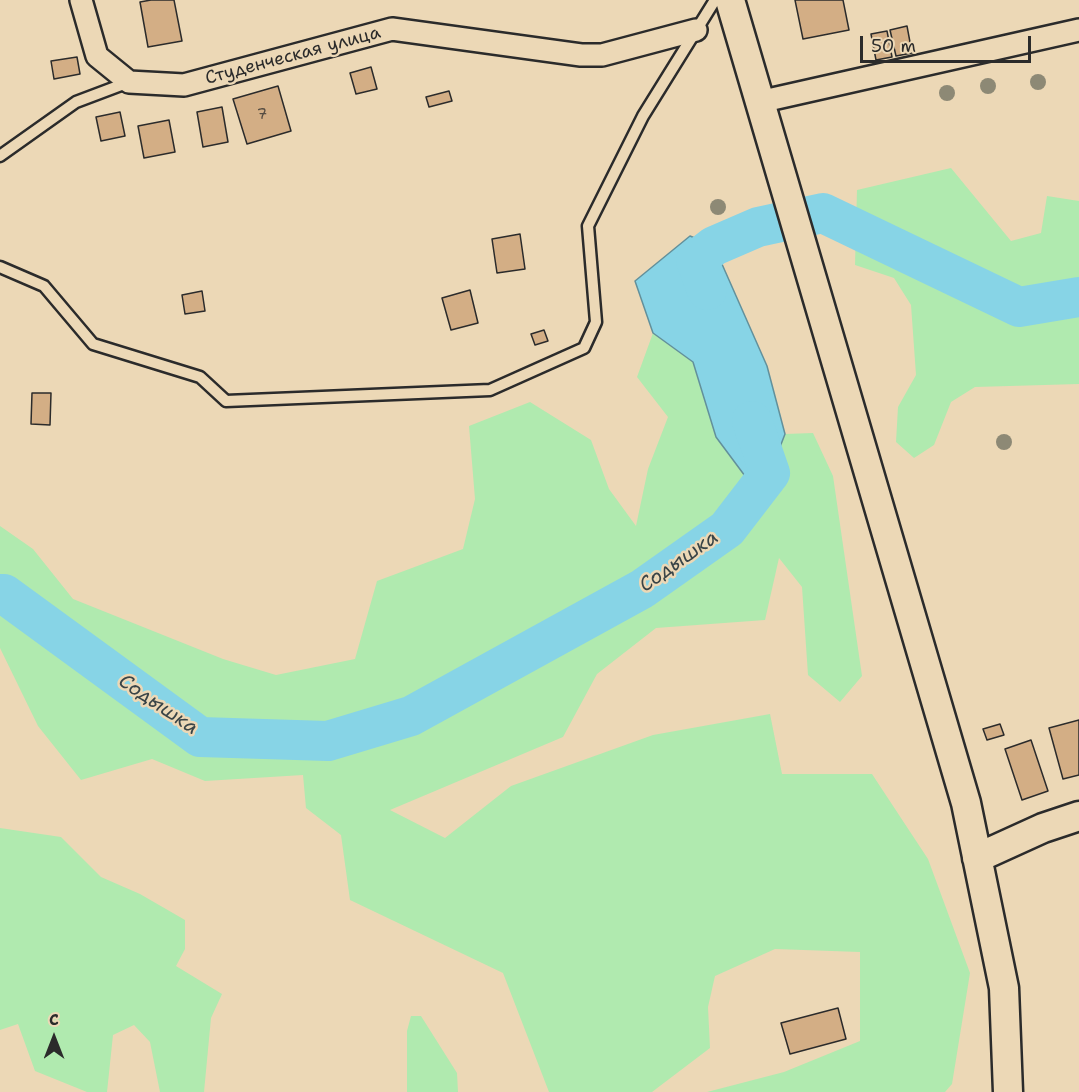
<!DOCTYPE html>
<html>
<head>
<meta charset="utf-8">
<style>
	body { margin:0 }
	#map { position:relative; width:1079px; height:1092px; overflow:hidden; background:#ecd8b6; font-family:"Shantell Sans",sans-serif }
	canvas { display:block }
	.north { position:absolute; left:24px; top:1008px; width:60px; height:60px; -webkit-text-stroke:4px #ecd8b6; paint-order:stroke; rotate:0deg; font-size:16px; font-weight:700; line-height:24px; text-align:center; color:#2b2b2b }
	.north::after { content:''; display:block; margin:auto; width:21px; height:27px; background:#2b2b2b; clip-path:polygon(50% 0,100% 100%,50% 72%,0 100%) }
	.scale { position:absolute; left:860px; top:36px; width:171px; height:27px; box-sizing:border-box; border:3px solid #2b2b2b; border-top:0; padding-left:8px; font-size:18px; line-height:21px; white-space:nowrap; color:#2b2b2b; -webkit-text-stroke:4px #ecd8b6; paint-order:stroke }
</style>
</head>
<body>
<div id="map">
<canvas width="1079" height="1092"></canvas>
<div class="north">С</div>
<div class="scale">50 m</div>
</div>
<script>
const ctx = document.querySelector('canvas').getContext('2d');
ctx.lineJoin = 'round';
function paint(path, color) { ctx.fillStyle = color; ctx.fill(path, 'evenodd'); }
function strokePath(path, color, width, dash) { ctx.strokeStyle = color; ctx.lineWidth = width; ctx.lineCap = dash ? 'butt' : 'round'; ctx.setLineDash(dash || []); ctx.stroke(path); }
function label(font, color, halo, rows, align = 'center') {
  ctx.font = font + ' "Shantell Sans",sans-serif'; ctx.lineWidth = 5; ctx.setLineDash([]); ctx.textBaseline = 'middle'; ctx.strokeStyle = halo; ctx.fillStyle = color; for (const [text, x, y, turn = 0] of rows) {
    ctx.save(); ctx.translate(x, y); ctx.rotate((+turn || 0) * Math.PI / 180); ctx.textAlign = isNaN(turn) ? turn : align; if (halo) ctx.strokeText(text, 0, 0); ctx.fillText(text, 0, 0); ctx.restore();
  }
}
const green = new Path2D(`
	M951,168L1011,241L1041,233L1047,196L1079,201V384L975,387L951,402L934,445L914,458L896,442L898,407L916,375L911,305L894,278L855,265L857,190Z
	M653,333L693,362L716,437L770,473L785,434L813,433L833,476L862,676L840,702L808,675L802,587L779,558L765,620L656,628L597,674L563,737L390,810L445,838L511,786L653,735L770,714L782,774H872L928,859L970,973L952,1084L945,1092H707L784,1072L860,1041V952L775,949L715,976L708,1007L710,1048L652,1092H549L503,973L350,900L341,835L306,808L303,775L205,781L152,759L81,780L38,726L0,648V526L33,549L73,599L223,659L276,675L355,659L377,581L463,549L475,499L469,426L530,402L591,440L609,489L636,526L648,469L668,417L637,377Z
	M0,828L61,837L101,877L140,894L185,920V949L176,966L222,994L211,1018L204,1092H160L150,1042L134,1025L113,1035L107,1092H87L35,1071L18,1024L0,1030Z
	M411,1016H421L457,1073L458,1092H407V1031Z`);
const water = new Path2D(`
	M690,236L714,246L767,366L785,434L770,473L745,476L716,437L693,362L653,333L635,281Z`);
const river = new Path2D(`
	M707,290L696,260L714,246L758,227L823,213L1019,307L1079,297
	M0,594H4L200,737L328,741L411,716L642,589L727,529L770,473L752,421`);
const building = new Path2D(`
	M151,0H174L182,41L148,47L140,2Z
	M795,0H843L849,30L803,39Z
	M907,26L912,53L896,56L890,30Z
	M887,31L892,57L876,60L871,34Z
	M77,57L80,74L54,79L51,61Z
	M371,67L377,89L356,94L350,73Z
	M278,86L291,131L247,144L233,99Z
	M449,91L452,101L429,107L426,97Z
	M222,107L228,142L203,147L197,112Z
	M120,112L125,136L101,141L96,117Z
	M169,120L175,152L144,158L138,126Z
	M520,234L525,269L497,273L492,239Z
	M470,290L478,323L451,330L442,298Z
	M202,291L205,311L185,314L182,295Z
	M544,330L548,341L535,345L531,334Z
	M32,393H51L50,425L31,424Z
	M1079,720V775L1063,779L1049,728Z
	M1000,724L1004,735L987,740L983,729Z
	M1031,740L1048,791L1022,800L1005,749Z
	M838,1008L846,1039L790,1054L781,1023Z`);
const lane = new Path2D(`
	M0,156L76,102L129,82
	M0,267L44,286L93,344L200,377L226,401L490,390L584,348L596,322L588,226L643,116L715,0`);
const street = new Path2D(`
	M81,0L97,56L129,82L184,85L392,29L581,55H602L696,30
	M759,102L1079,30`);
const secondary = new Path2D(`
	M730,0L966,803L1004,988L1008,1092
	M977,858L1043,828L1079,816`);
const trees = [
	[1038,82],
	[988,86],
	[947,93],
	[718,207],
	[1004,442]
];
const numberNames = [
	["7",262,115]
];
const streetNames = [
	["Студенческая улица",293,56,-15]
];
const waterNames = [
	["Содышка",679,562,-35],
	["Содышка",158,705,34]
];
paint(green, '#b0eaaf');
paint(water, '#87d4e6');
strokePath(water, '#62909b', 1.5);
strokePath(river, '#87d4e6', 40);
paint(building, '#d3ae85');
strokePath(building, '#2b2b2b', 1.5);
strokePath(lane, '#2b2b2b', 15);
strokePath(street, '#2b2b2b', 26);
strokePath(secondary, '#2b2b2b', 33);
strokePath(lane, '#ecd8b6', 10);
strokePath(street, '#ecd8b6', 21);
strokePath(secondary, '#ecd8b6', 28);
ctx.fillStyle = '#8d8975';
for (const [x, y] of trees) { ctx.beginPath(); ctx.arc(x, y, 8, 0, 2 * Math.PI); ctx.fill(); }
label('15px', '#554c42', null, numberNames);
label('18px', '#2b2b2b', '#ecd8b6', streetNames);
label('italic 20px', '#394447', '#ecd8b6', waterNames);
</script>
</body>
</html>
